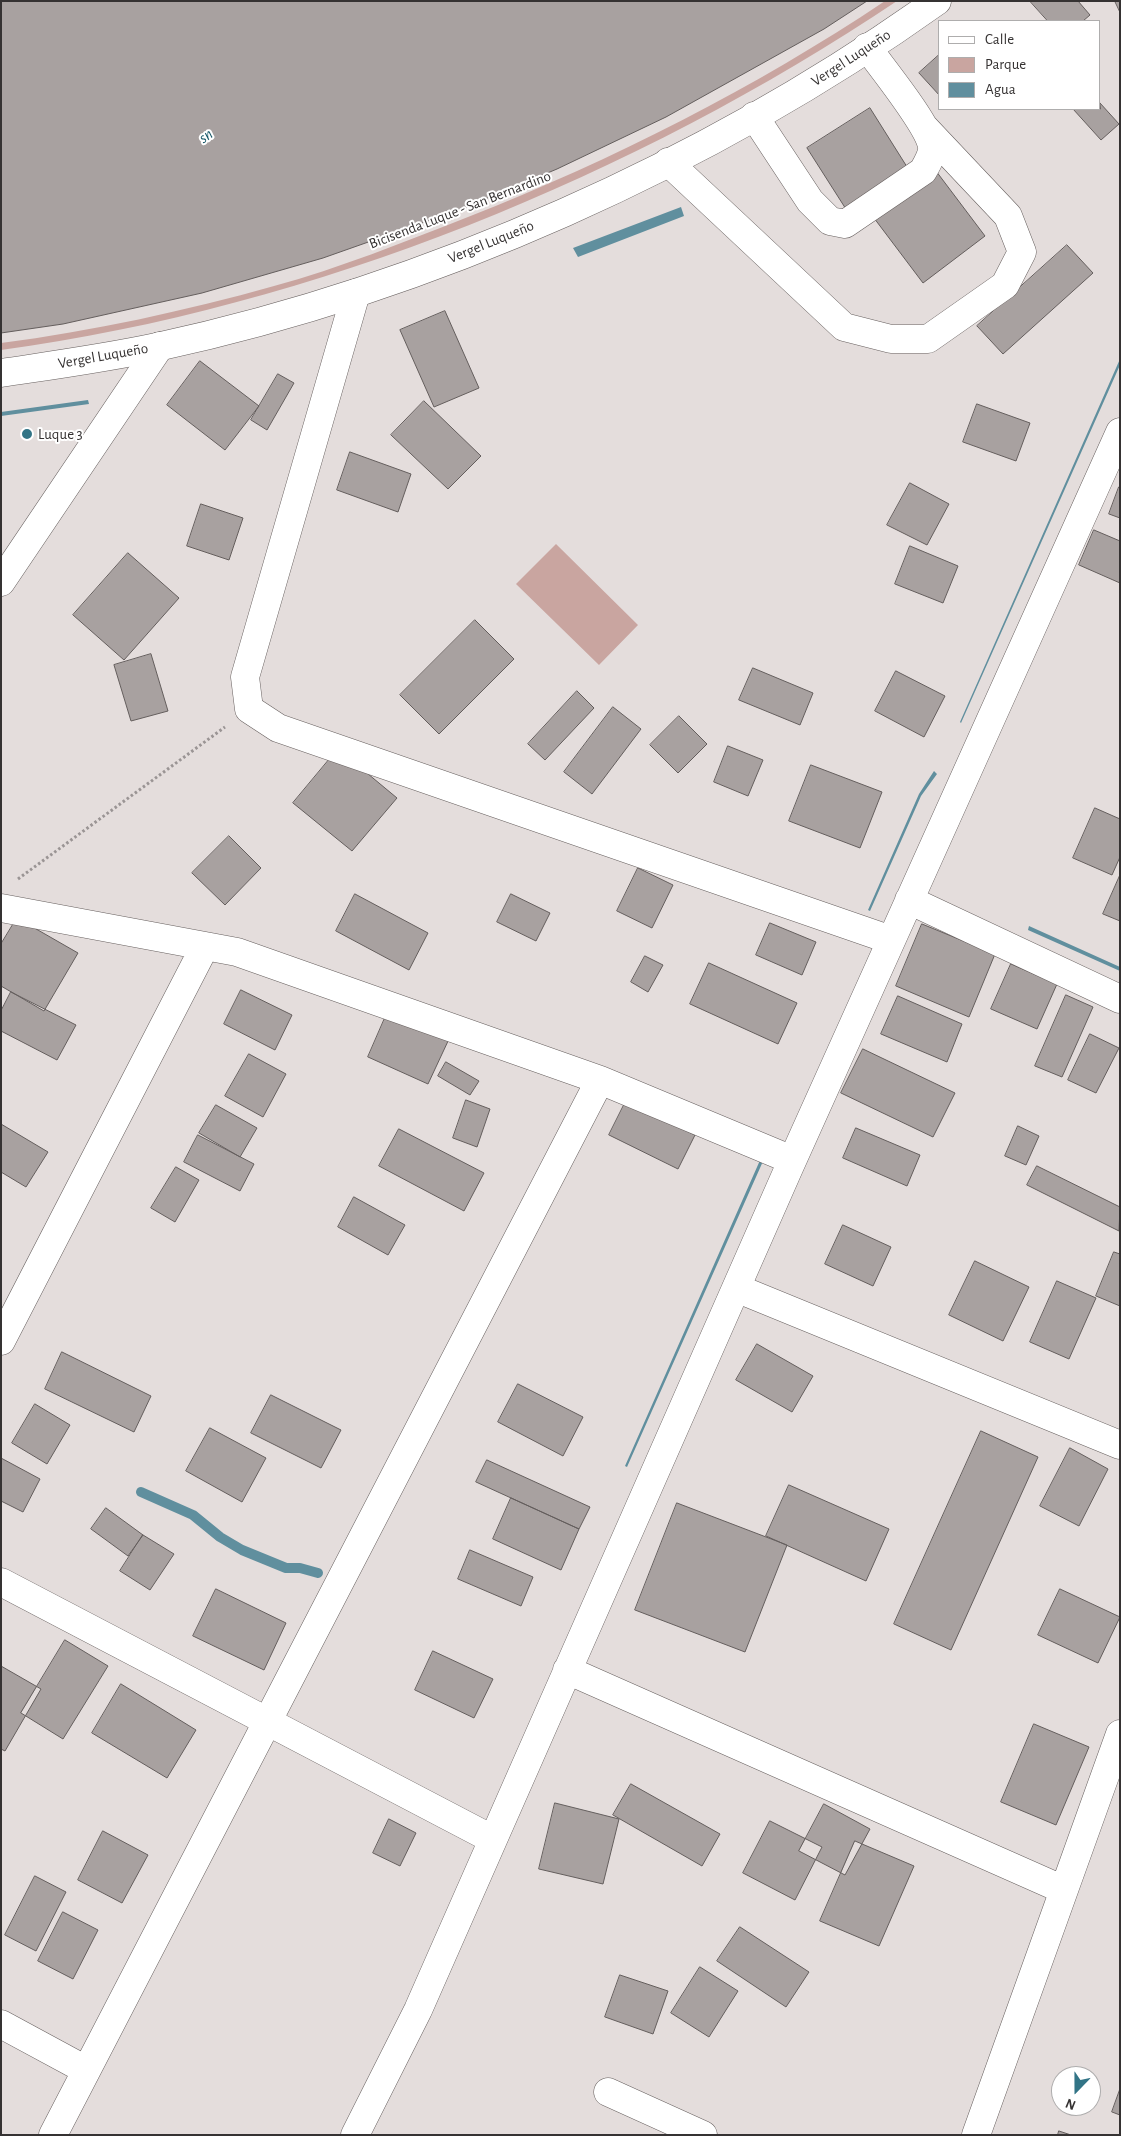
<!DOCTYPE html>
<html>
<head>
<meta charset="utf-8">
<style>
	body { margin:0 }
	#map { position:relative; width:1121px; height:2136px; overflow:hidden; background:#e4dddc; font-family:"Alegreya Sans",sans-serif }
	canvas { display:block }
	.frame { position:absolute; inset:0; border:2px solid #353232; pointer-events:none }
	.legend { position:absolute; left:938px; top:20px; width:162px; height:90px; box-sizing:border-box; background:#fff; border:1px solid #aeadad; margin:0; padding:6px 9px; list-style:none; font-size:15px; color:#353232 }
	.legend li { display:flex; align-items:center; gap:10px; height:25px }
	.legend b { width:25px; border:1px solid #aeadad }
	.north { position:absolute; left:1051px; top:2066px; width:50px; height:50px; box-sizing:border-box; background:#fff; border:1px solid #aeadad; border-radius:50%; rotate:202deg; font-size:14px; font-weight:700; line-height:20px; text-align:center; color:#353232 }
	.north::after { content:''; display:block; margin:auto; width:18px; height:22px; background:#327486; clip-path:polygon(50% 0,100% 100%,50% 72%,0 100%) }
</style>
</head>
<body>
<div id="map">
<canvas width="1121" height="2136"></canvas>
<div class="frame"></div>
<ul class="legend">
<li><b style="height:6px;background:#fff"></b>Calle</li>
<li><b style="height:14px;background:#c9a5a0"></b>Parque</li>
<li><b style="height:14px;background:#608f9e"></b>Agua</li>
</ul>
<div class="north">N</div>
</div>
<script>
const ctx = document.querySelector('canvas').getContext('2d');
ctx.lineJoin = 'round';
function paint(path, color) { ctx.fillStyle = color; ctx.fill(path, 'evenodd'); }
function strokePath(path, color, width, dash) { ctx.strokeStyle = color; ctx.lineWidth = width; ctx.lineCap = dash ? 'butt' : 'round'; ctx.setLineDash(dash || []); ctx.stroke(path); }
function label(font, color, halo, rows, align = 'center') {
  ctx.font = font + ' "Alegreya Sans",sans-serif'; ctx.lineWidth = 4; ctx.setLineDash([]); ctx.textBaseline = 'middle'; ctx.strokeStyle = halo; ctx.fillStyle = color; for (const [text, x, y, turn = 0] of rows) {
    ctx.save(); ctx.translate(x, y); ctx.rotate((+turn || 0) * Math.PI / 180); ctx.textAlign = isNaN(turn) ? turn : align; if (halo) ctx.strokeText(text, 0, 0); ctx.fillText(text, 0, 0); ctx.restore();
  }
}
const green = new Path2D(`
	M885,1H897C636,176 313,308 1,350V343C93,331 185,311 274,286C340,268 404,242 468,217C613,160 755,88 885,1Z
	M556,544L638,625L599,665L516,584Z`);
const water = new Path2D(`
	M681,207L684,216L578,257L573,248Z
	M1120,359V365L961,723L960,722Z
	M88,400L89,404L1,416V412Z
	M934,771L937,774L921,796L870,911L868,910L919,794Z
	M1029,926L1120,967V971L1028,930Z
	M761,1158L764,1159L627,1467L625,1466Z`);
const stream = new Path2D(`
	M141,1492L193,1515L220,1537L242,1550L286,1568H300L318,1573`);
const building = new Path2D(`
	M1,1H867L824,29L666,117L557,169L459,210L323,258L202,293L63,324L1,333Z
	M1030,1H1078L1090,15L1083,21H1048Z
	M1115,1H1120V12Z
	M940,54V96L919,73Z
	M1100,103L1119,124L1101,140L1073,109H1100Z
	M870,108L914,178L851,217L807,148Z
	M936,171L985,236L923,283L874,218Z
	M1067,245L1093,273L1003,354L977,326Z
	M445,311L479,388L434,407L400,330Z
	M200,361L259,406L225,450L167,405Z
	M278,374L294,383L267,430L251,420Z
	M424,401L481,456L448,489L391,435Z
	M977,404L1030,423L1016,461L963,442Z
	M350,452L411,474L398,512L337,490Z
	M910,483L949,504L927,545L887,525Z
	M1119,487H1120V518L1109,514Z
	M201,504L243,518L229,560L187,546Z
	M1094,530L1120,541V583L1079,565Z
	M910,546L958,566L943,603L895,584Z
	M128,553L179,598L124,660L73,615Z
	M475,620L514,659L439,734L400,695Z
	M151,654L168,711L131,721L114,665Z
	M753,668L813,693L800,725L739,700Z
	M896,671L945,696L924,737L875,711Z
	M577,691L594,708L545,760L528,744Z
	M613,707L641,729L592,794L564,772Z
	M679,716L707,744L678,773L650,745Z
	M728,746L763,760L748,796L714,782Z
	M338,749L397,798L352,851L293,803Z
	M811,765L882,792L860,848L789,821Z
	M1095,808L1120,819V857L1112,875L1073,858Z
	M229,836L261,868L225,905L192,873Z
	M638,868L673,885L652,928L617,911Z
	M1120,875V921L1103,914Z
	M355,894L428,933L409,970L336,931Z
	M511,894L550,913L536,941L497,922Z
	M17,918L78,953L44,1011L1,986V944Z
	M770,923L816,942L802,975L756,955Z
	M922,924L995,954L969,1017L896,986Z
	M645,956L663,965L648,992L631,982Z
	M709,963L797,1003L778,1044L690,1004Z
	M1011,964L1057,984L1037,1029L991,1009Z
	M241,990L292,1015L275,1050L224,1024Z
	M11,992L76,1025L57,1060L1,1031V1011Z
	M1066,995L1093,1007L1062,1077L1035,1066Z
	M898,996L962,1024L947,1062L881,1034Z
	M388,1011L449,1039L428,1084L368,1057Z
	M1090,1034L1119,1048L1096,1093L1068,1080Z
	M863,1049L955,1093L933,1137L841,1093Z
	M249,1054L286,1074L263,1117L225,1096Z
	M446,1062L479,1081L470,1095L438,1076Z
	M466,1100L490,1109L477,1147L453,1138Z
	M626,1101L695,1135L678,1169L609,1135Z
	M216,1105L257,1128L240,1157L199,1133Z
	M1,1124L48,1152L26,1187L1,1172Z
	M1018,1126L1039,1136L1026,1165L1005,1156Z
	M856,1128L920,1155L907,1186L843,1158Z
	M399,1129L484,1173L464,1211L379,1166Z
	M198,1135L254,1164L240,1191L184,1162Z
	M1037,1166L1120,1207L1119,1231L1027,1185Z
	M176,1167L199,1180L175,1222L151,1208Z
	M354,1197L405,1225L388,1255L338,1227Z
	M843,1225L891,1247L873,1286L825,1264Z
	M1114,1252L1120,1254V1306L1096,1296Z
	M975,1261L1029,1287L1003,1341L949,1315Z
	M1057,1281L1096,1298L1069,1359L1030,1342Z
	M757,1344L813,1376L792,1412L736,1380Z
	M62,1352L151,1396L134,1432L45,1389Z
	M518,1384L583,1417L563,1456L498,1422Z
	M271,1395L341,1430L321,1468L251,1433Z
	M35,1404L70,1425L47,1464L12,1443Z
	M210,1428L266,1458L242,1502L186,1471Z
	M981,1431L1038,1457L951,1650L894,1624Z
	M1070,1448L1108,1469L1079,1526L1040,1506Z
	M1,1458L40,1479L23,1512L1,1501Z
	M487,1460L590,1507L579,1529L476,1482Z
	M789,1485L889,1529L866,1581L766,1536Z
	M511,1498L579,1529L561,1570L493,1539Z
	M677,1503L787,1545L745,1652L635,1610Z
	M106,1508L143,1535L128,1556L91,1529Z
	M143,1535L174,1554L150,1590L120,1571Z
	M470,1550L533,1577L521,1606L458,1579Z
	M216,1589L286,1623L264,1670L193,1636Z
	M1060,1589L1120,1617L1098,1663L1038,1635Z
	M65,1640L108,1666L63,1739L21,1713Z
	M433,1651L493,1679L474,1718L415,1690Z
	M1,1666L41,1689L5,1751L1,1749Z
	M121,1684L196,1730L167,1778L92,1733Z
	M1034,1724L1089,1747L1056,1825L1001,1802Z
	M631,1784L720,1834L702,1866L613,1815Z
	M555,1803L619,1819L603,1884L539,1869Z
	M824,1804L870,1829L845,1875L799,1851Z
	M389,1819L416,1833L400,1866L373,1853Z
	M770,1821L822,1847L795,1900L743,1873Z
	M103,1831L148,1855L122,1903L78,1880Z
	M855,1841L914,1866L879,1946L820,1921Z
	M35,1876L66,1892L36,1951L5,1935Z
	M63,1912L98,1930L73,1979L38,1961Z
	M740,1927L809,1972L786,2007L717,1961Z
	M700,1967L738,1991L709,2037L671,2013Z
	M620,1975L668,1991L653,2034L605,2017Z
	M1120,2089V2115L1112,2112Z
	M1059,2131L1071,2135H1058Z`);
const path = new Path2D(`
	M18,879L225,727`);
const minor = new Path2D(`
	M754,116L810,201L830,221L845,224L923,171C927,164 933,154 932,146C928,124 882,68 867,47
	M668,162L844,327L891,339H928L1005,285L1022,252L1008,216L924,127
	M356,293L245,677L249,709L278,728L891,940
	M1,582L160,346
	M909,900L1120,999
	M1,908L237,952L600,1080L792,1160
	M736,1288L1120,1445
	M1,1341L205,946
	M1,1582L492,1839
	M567,1670L1064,1890
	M1,2024L86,2070
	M608,2092L703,2135
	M53,2135L600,1080
	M355,2135L418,2010L788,1170L1120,432
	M976,2135L1120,1734`);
const major = new Path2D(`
	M1,373C54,365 106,358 157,347C430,288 710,163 937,1`);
const markers = [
	[27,434,6,"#327486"]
];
const streetNames = [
	["Vergel Luqueño",851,58,-33],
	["Bicisenda Luque - San Bernardino",460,210,-21],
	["Vergel Luqueño",491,242,-22],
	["Vergel Luqueño",103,356,-10]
];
const poiNames = [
	["Luque 3",38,434]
];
const waterNames = [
	["sn",206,136,-35]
];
paint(green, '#c9a5a0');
paint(water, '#608f9e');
strokePath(stream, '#608f9e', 10);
paint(building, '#a8a1a0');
strokePath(building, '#645e5d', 1);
strokePath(minor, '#67605f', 29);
strokePath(major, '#67605f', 29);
strokePath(path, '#9a9494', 3, [2.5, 2.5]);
strokePath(minor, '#fff', 28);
strokePath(major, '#fff', 28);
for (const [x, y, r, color] of markers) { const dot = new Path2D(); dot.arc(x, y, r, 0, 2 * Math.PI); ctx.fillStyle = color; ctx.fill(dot); strokePath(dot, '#fff', 2); }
label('15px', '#353232', '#fff', streetNames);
label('15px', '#353232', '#fff', poiNames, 'left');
label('italic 16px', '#145667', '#fff', waterNames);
</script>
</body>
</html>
